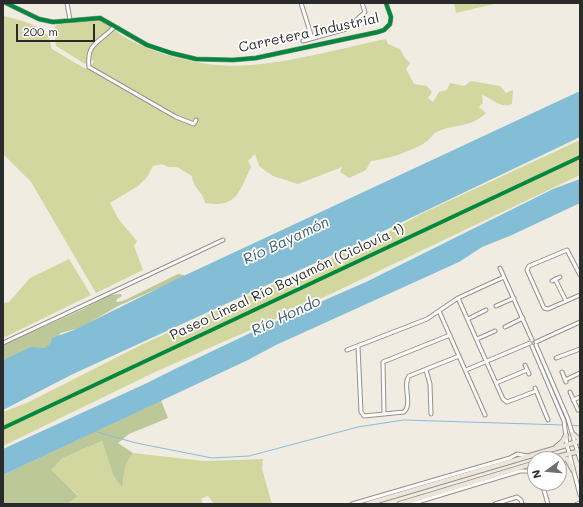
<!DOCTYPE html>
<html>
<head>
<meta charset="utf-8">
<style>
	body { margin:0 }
	#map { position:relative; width:583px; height:507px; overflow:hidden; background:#f0ece2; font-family:Mali,sans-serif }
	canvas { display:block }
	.frame { position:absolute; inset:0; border:4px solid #2b2b2b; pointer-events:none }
	.north { position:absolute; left:527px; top:451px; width:40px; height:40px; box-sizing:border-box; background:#fff; border:1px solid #aaa; border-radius:50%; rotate:254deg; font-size:11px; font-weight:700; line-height:16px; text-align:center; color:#2b2b2b }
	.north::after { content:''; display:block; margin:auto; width:14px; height:18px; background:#706f6b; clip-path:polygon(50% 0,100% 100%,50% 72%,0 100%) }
	.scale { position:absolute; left:16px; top:24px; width:79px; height:18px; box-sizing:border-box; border:2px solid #2b2b2b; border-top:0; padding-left:5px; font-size:12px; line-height:14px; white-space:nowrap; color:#2b2b2b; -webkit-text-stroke:3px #fff; paint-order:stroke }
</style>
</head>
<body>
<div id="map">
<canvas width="583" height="507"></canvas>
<div class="frame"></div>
<div class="north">N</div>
<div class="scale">200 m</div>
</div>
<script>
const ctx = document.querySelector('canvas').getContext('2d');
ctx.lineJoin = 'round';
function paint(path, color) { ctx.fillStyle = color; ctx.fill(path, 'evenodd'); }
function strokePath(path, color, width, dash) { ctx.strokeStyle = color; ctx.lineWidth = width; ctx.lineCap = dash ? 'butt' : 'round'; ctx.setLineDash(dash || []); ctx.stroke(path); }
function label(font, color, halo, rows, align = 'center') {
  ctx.font = font + ' Mali,sans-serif'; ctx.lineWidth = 3.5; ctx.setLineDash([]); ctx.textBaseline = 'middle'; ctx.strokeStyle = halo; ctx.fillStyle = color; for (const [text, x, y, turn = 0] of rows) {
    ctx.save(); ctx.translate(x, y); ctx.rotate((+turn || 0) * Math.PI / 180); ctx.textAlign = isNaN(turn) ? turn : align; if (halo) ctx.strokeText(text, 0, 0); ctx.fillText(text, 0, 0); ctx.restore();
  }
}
const green = new Path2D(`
	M454,3H498L456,13Z
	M3,16C14,18 41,25 47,34C50,38 50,44 52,49L84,68H90L94,61L89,59L85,64L56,46L54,30L56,25C69,23 86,17 99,20C110,23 116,33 126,38C150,51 180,60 207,64C261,72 332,50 386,39L388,44L400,49L405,58L410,63L406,69L414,84L427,86L432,92L428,98L433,102L439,92L447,90L450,83L464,86L471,81L500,86L506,93L513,90L512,104C500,109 494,99 482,95L483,103L479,107L486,113C470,129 452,123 435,133C432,135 430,139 426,142C415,150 385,160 371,161L366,170L349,178L340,172L342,167L298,184L273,176L259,166L255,154L248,161L251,167C239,192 237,208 205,203C204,192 193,189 192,176L177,167H168L162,164L153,166L147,177L138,186L110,203L119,220L137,241L134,246L143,270L96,293L31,182L3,154Z
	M580,140V175L318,300L155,372L3,446V412L29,402L141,345L390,231L423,213Z
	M69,259L91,295L3,338V303L9,302L30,278Z
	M102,441L113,475L122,488L126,464L133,453L204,461L263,459L262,469L272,504H214L208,496L201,499L203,504H67L78,495L50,471L63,458Z`);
const forest = new Path2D(`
	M178,274L184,275V277L118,306L80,328L61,333L49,347L3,360V345L81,310L110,295L121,294L122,296L117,299L116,302L123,301Z
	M161,400L168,418L129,434L118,443L133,453L126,464L122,488L113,475L102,441L63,458L51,470L78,496L67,504H4L3,475Z`);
const water = new Path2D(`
	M580,91V137L350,247L73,374L3,410V360L31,347L45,348L51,343L52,338L74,330L177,279Z
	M580,179V203L512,235L482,247L459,262L276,345L248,360L3,475V449L147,383L181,366L263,327L366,282L553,189Z`);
const stream = new Path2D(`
	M567,425L580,426
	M94,431L136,443L212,458L249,456L358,427L403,420L563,425`);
const minor = new Path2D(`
	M6,3L39,19L53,22L100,18L147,45L171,53L196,59L233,60L256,58L378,32L384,30L390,24L391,17L386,3
	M67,3L70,20
	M301,3L312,38
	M114,27C101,42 86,42 89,67L176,117L194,124L196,120
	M303,41L346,29L365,12L362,3
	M500,268L532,340
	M580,275L567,250L529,266L527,270L544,308L548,309L580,295
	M555,279L566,301
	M552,281L560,277
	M458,298L503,399L507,402L536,391
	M496,306L514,298
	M439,311L485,415
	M468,319L486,310
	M505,327L523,318
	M477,339L495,331
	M536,342L580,322
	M3,343L223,240
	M536,345L568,419L580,460
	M532,346L564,421L567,445L580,495
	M358,347L361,412L364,416L404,412C413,404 402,385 409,376L459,356
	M347,350L427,319L458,298L504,277
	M556,358L580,349
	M525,365L529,374
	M426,370L430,384L431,414
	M466,370L530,343
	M562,372L566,382
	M565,380L580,373
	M496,383L527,370
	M535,388L548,420
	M570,392L578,410
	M573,400L580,397
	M384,414L383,362L450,335
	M542,483L548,504
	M352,504L510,458L517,454L528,456
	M411,504L520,471H528L535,474
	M495,504L517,497L521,500L522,504
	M577,504L580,503`);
const major = new Path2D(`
	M573,434L580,440
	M556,447L563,441L566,435
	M560,458L567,459L573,470
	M549,459L580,451
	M367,504L580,441
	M399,504L535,463`);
const cycleway = new Path2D(`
	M6,3L39,19L53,22L100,18L147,45L171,53L196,59L233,60L256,58L378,32L384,30L390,24L391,17L386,3
	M3,428L580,157`);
const streetNames = [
	["Carretera Industrial",309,33,-12],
	["Paseo Lineal Río Bayamón (Ciclovía 1)",287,282,-25]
];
const waterNames = [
	["Río Bayamón",286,241,-25],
	["Río Hondo",286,316,-25]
];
paint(green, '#d2d79f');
paint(forest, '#bcc898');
paint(water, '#83bed6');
strokePath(stream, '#83bed6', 1);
strokePath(minor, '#94928d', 5);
strokePath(major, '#94928d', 6);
strokePath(minor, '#fdfcfb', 3);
strokePath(major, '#ede4da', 4);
strokePath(cycleway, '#00873e', 4);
label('14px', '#2b2b2b', '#fff', streetNames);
label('italic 15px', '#3b5e6d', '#fff', waterNames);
</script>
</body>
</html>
